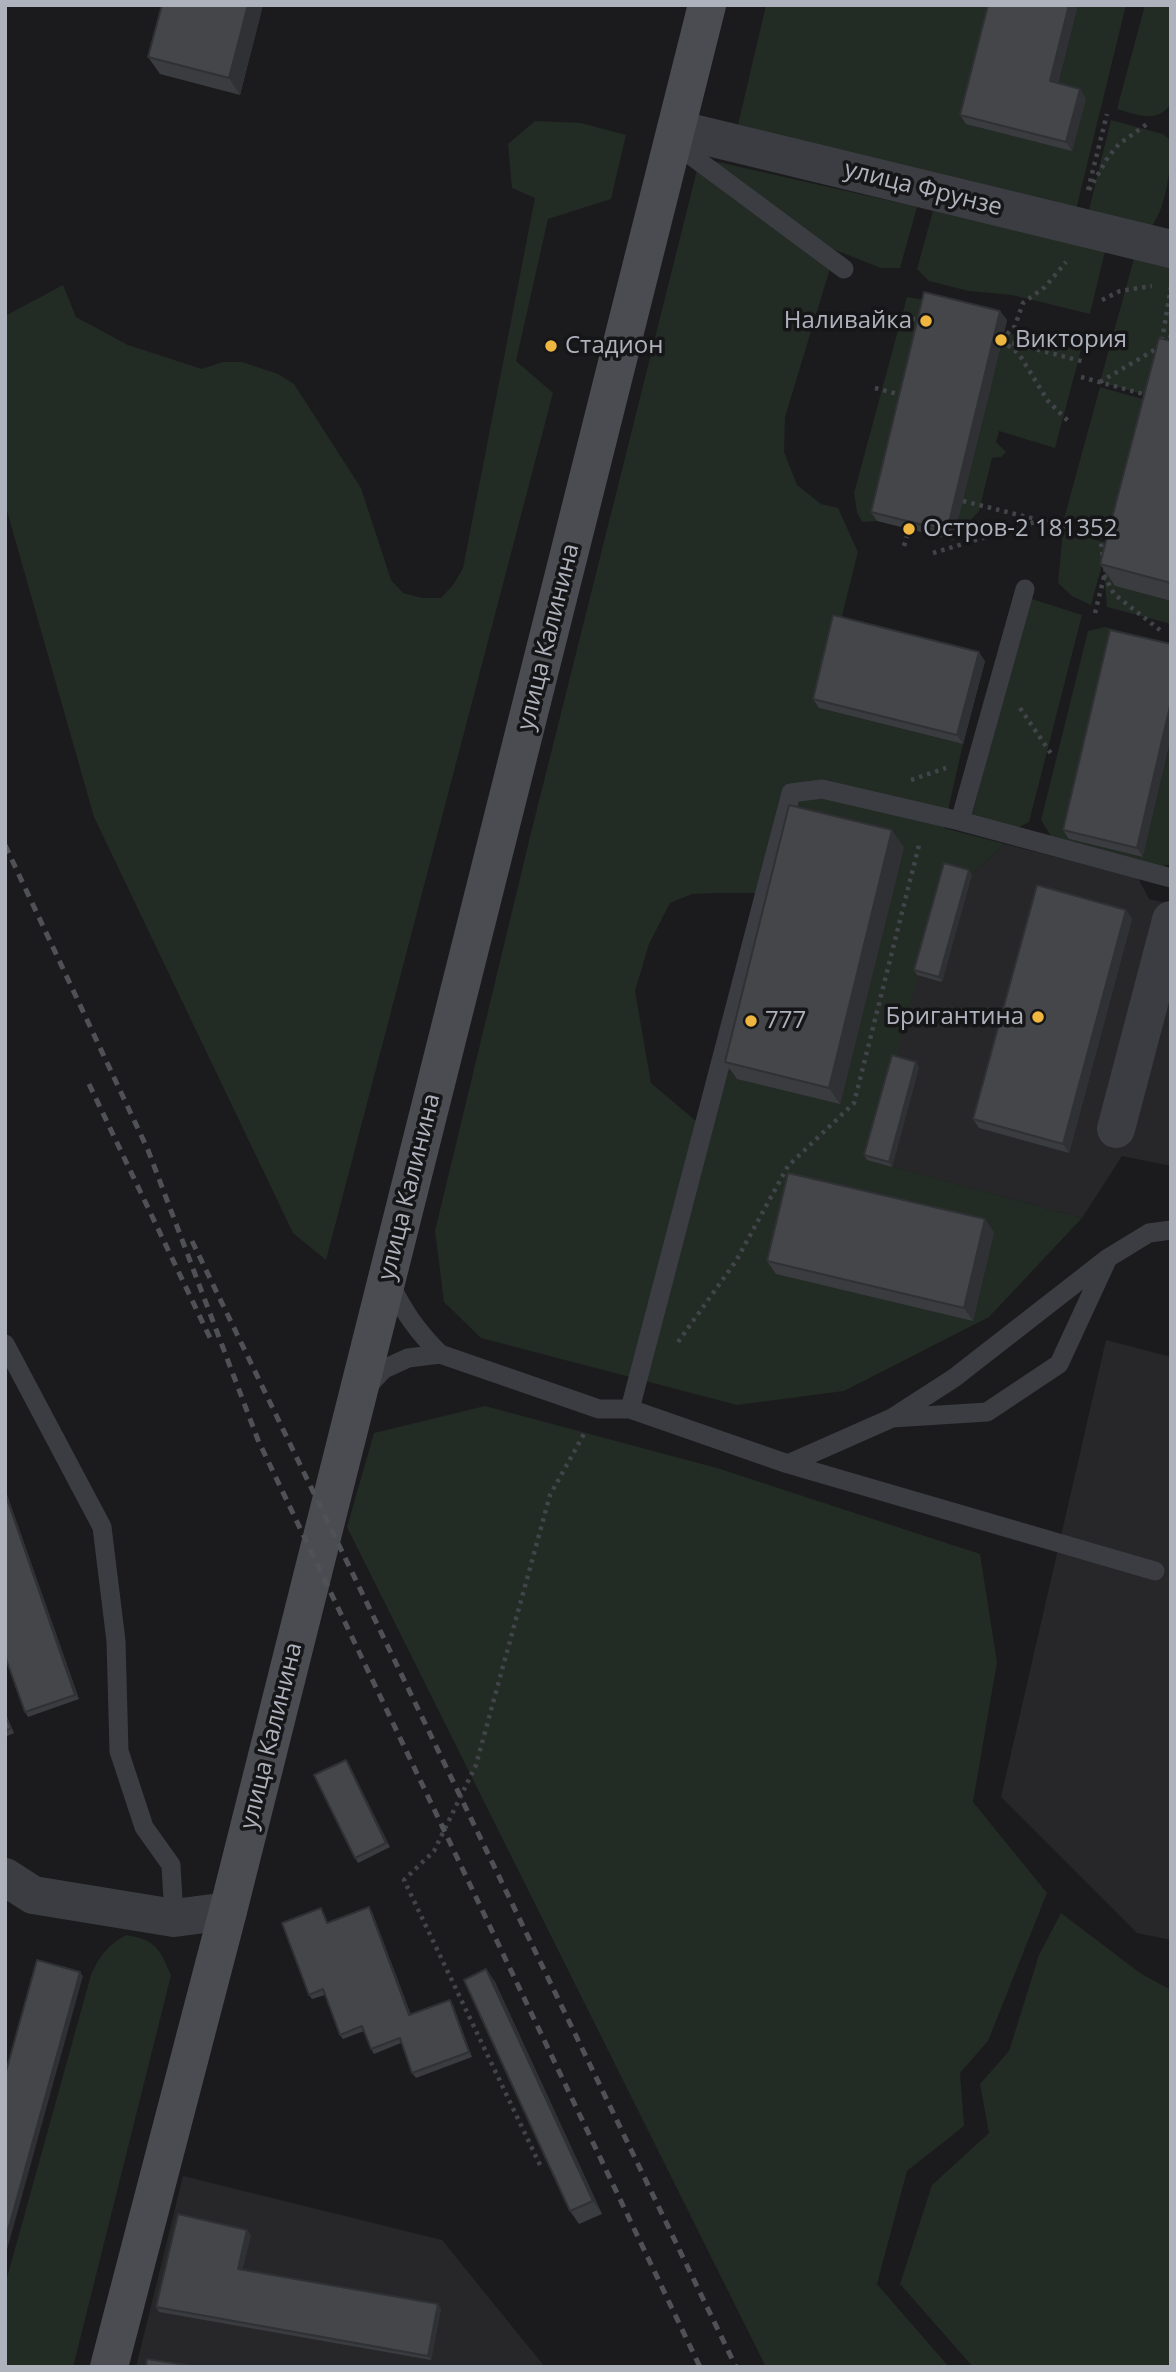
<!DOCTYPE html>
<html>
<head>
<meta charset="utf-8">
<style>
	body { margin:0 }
	#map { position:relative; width:1176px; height:2372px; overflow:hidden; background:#1b1b1d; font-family:"Open Sans",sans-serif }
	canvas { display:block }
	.frame { position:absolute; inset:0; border:7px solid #aeb2bc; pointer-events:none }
</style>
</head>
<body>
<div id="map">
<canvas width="1176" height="2372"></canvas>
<div class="frame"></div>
</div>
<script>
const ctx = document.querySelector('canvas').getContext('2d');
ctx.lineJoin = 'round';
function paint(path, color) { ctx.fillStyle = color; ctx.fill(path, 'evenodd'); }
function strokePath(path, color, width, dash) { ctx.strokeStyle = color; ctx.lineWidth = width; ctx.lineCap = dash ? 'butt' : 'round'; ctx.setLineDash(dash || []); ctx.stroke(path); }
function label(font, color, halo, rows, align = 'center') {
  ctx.font = font + ' "Open Sans",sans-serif'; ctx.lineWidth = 7; ctx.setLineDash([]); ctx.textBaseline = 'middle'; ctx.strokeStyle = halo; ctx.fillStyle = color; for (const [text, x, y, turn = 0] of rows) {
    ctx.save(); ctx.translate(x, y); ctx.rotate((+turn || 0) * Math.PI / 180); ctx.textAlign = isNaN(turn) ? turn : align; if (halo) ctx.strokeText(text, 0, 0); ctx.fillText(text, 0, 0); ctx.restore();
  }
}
const built = new Path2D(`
	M1005,844L1138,878L1149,899L1171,904V1166L1122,1156L1082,1218L867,1160L917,975L972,874Z
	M1106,1340L1171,1357V1940L1137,1933L1001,1797Z
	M183,2176L442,2240L545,2367H136Z`);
const green = new Path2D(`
	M766,5H996L1057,90L1078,5H1126L1076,210L738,125Z
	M1145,5H1171V104C1156,124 1138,115 1117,109Z
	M1111,120L1163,134L1171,141C1171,166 1167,207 1151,227L1088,214Z
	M535,121L581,123L626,135L611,199L548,219L516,361L553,393L326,1260L293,1233L94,817L5,504V316L63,285L76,317L128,345L202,369L223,362H242L278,374L294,384L361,488L391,580L403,593L422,598H441L453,585L463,568L535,198L512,188L508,144Z
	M700,158L917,207L900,268H881L830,248L829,272L785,417L784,452L797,485L821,504L838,508L858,552L819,708L963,744L944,828L1005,844L972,874L948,867L868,1160L1082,1218L989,1317L844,1391L737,1405L481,1338L444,1302L435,1231L529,841ZM716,893H764L703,1127L651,1083L635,991L649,944L670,903L692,894Z
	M933,211L1105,251L1090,314L1012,295L969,291L929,281L917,269Z
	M1135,255L1171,263V375L1115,586L1171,601V624L1107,607L1104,575L1152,397L1100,382Z
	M907,297L930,301L877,521L862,522L857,512L854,493Z
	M1003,332L1081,350L1055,448L999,431L996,442L1006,452L1001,457L992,458L979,511L953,540Z
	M1100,387L1146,400L1110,531L1064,519Z
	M1063,531L1108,543L1091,605L1072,596L1058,583Z
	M1029,598L1082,615L1029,822L1014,830L971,818Z
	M1105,627L1171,644L1069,839L1143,856L1171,738V864L1155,868L1056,844L1041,820L1088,631Z
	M485,1406L717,1468L980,1554L997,1662L973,1802L1047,1893L988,2041L960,2073L964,2126L907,2171L877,2284L949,2367H766L347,1527L374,1433Z
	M1061,1913L1140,1973L1171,1990V2367H973L900,2284L932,2185L989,2133L980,2084L1009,2051L1039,1955Z
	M126,1935C156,1940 159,1948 171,1975L73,2367H5V2285L91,1975C99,1956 108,1945 126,1935Z`);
const path = new Path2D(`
	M1088,190L1107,114
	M1089,190L1108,157L1119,144L1147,124
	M1102,300L1120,291L1152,286
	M895,315L922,321
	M1001,340L1015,326L1023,303L1045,287L1066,262
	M1001,340L1019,354L1048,401L1069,422
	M1004,341L1085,362
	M1163,344L1171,336
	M1081,377L1147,395
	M1100,382L1161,346L1171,287
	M875,388L905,396
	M963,501L1111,538
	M1100,535L1103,559
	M904,546L909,529
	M933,553L1042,520
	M1104,575L1114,594L1160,630
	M1095,613L1106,569
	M1020,708L1052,755
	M911,780L946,768
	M678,1342L736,1261L788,1166L854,1103L920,841
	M540,2165L404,1880L434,1851L476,1765L550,1495L584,1434`);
const lane = new Path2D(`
	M673,142L844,269
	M960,821L1025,589
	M5,1344L102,1527L116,1641L119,1751L144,1827L171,1865L174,1918
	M440,1354L599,1409H630L788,1464L1155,1571
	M367,1387L384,1369L408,1358L440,1354C417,1331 404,1312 389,1282
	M630,1409L791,793L822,789L960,821L1171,878
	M892,1418L954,1378L1108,1258L1149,1233L1171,1230
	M788,1464L892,1418L987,1412L1059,1364L1108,1258`);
const street = new Path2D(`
	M676,129L1171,249
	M1116,1129L1171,920
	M5,1877L33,1895L174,1918L228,1911`);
const secondary = new Path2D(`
	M109,2367L228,1911L707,5`);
const rail = new Path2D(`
	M5,845L148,1150L258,1440L700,2367
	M89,1084L212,1342
	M192,1241L736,2367`);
const wall = new Path2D(`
	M263,5L240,95L160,74L148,57Z
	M1078,5L1058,83L1086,98L1072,151L966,124L960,115Z
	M1000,311L1007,320L953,540L877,521L871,512Z
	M1171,341V601L1115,586L1100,564Z
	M1110,630L1143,857L1069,839L1063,830Z
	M985,661L963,744L819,708L813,699Z
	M904,847L840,1104L737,1079L725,1062Z
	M972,874L942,982L917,975L914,970Z
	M1126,910L1132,919L1069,1153L979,1128L973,1119Z
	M919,1067L892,1167L867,1160L864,1155Z
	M994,1232L973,1321L776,1274L767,1261Z
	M5,1489L79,1699L28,1717L25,1712L5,1656Z
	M5,1712L14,1733L5,1737Z
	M346,1760L390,1847L358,1863L355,1858Z
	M369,1907L372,1912L411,2015L453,2005L472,2057L416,2078L412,2073L401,2043L374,2054L371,2049L364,2031L343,2039L340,2035L325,1995L312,1999L309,1995L324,1913L328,1923Z
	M486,1969L495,1982L602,2214L579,2224L570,2211Z
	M251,2235L242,2270L441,2309L431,2360L159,2312L156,2307Z`);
const shadedWall = new Path2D(`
	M248,5H263L240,95L229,78Z
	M1069,5H1078L1057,90L1050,81Z
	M1080,89L1086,98L1072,151L1066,142Z
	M1000,311L1007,320L953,540L947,531Z
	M979,652L985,661L963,744L957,735Z
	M1171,702V738L1143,857L1137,848Z
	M892,830L904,847L840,1104L829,1088Z
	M969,870L972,874L942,982L939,977Z
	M1126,910L1132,919L1069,1153L1063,1144Z
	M916,1062L919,1067L892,1167L889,1162Z
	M985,1219L994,1232L973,1321L964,1308Z
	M5,1489L79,1699L75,1695L5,1493Z
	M346,1760L349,1764L390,1847L386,1843Z
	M369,1907L372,1912L413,2020L409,2015Z
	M486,1969L495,1982L602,2214L593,2201Z
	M80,1972L83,1976L5,2257V2241Z
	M450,2000L453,2005L472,2057L469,2052Z
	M247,2230L251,2235L241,2274L238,2269Z
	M438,2304L441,2309L431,2360L428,2356Z`);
const building = new Path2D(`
	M162,5H248L229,78L148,57Z
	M988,5H1069L1050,81L1080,89L1066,142L960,115Z
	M924,292L1000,311L947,531L871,512Z
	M1159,338L1171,341V583L1100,564Z
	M833,615L979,652L957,735L813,699Z
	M1110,630L1171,644V702L1137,848L1063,830Z
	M789,805L892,830L829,1088L725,1062Z
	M944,863L969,870L939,977L914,970Z
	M1037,885L1126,910L1063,1144L973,1119Z
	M892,1055L916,1062L889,1162L864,1155Z
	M788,1173L985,1219L964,1308L767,1261Z
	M5,1493L75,1695L25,1712L5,1656Z
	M5,1715L11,1728L5,1731Z
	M346,1760L386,1843L355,1858L314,1775Z
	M369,1907L409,2015L450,2000L469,2052L412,2073L400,2038L371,2049L362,2026L340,2035L323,1989L309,1995L282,1923L321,1908L327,1923Z
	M37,1960L80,1972L5,2241V2075Z
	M486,1969L593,2201L570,2211L464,1980Z
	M178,2214L247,2230L238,2269L438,2304L428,2356L156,2307Z
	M147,2359L199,2367H146Z`);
const markers = [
	[926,321,7,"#efb640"],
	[1001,340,7,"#efb640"],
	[551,346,7,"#efb640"],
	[909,529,7,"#efb640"],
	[1038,1017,7,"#efb640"],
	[751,1021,7,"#efb640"]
];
const streetNames = [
	["улица Фрунзе",923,189,14],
	["улица Калинина",549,637,-76],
	["улица Калинина",410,1187,-76],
	["улица Калинина",272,1736,-76]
];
const poiNames = [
	["Наливайка",912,321,"right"],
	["Виктория",1015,340],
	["Стадион",565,346],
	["Остров-2 181352",923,529],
	["Бригантина",1024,1017,"right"],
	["777",765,1021]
];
paint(built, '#27272a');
paint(green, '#222b24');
strokePath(path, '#424449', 4.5, [3.5, 5]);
strokePath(lane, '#3c3d42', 19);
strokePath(street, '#3c3d42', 38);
strokePath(secondary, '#4a4c52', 38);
strokePath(rail, '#4f5157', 5, [9, 7]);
paint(wall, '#3b3c40');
paint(shadedWall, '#303134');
paint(building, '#45464a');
strokePath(building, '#303134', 2);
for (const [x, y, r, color] of markers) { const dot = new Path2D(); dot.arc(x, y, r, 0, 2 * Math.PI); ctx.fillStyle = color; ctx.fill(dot); strokePath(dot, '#161618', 2.5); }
label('24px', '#aeb2bc', '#161618', streetNames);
label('24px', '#aeb2bc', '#161618', poiNames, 'left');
</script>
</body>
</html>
